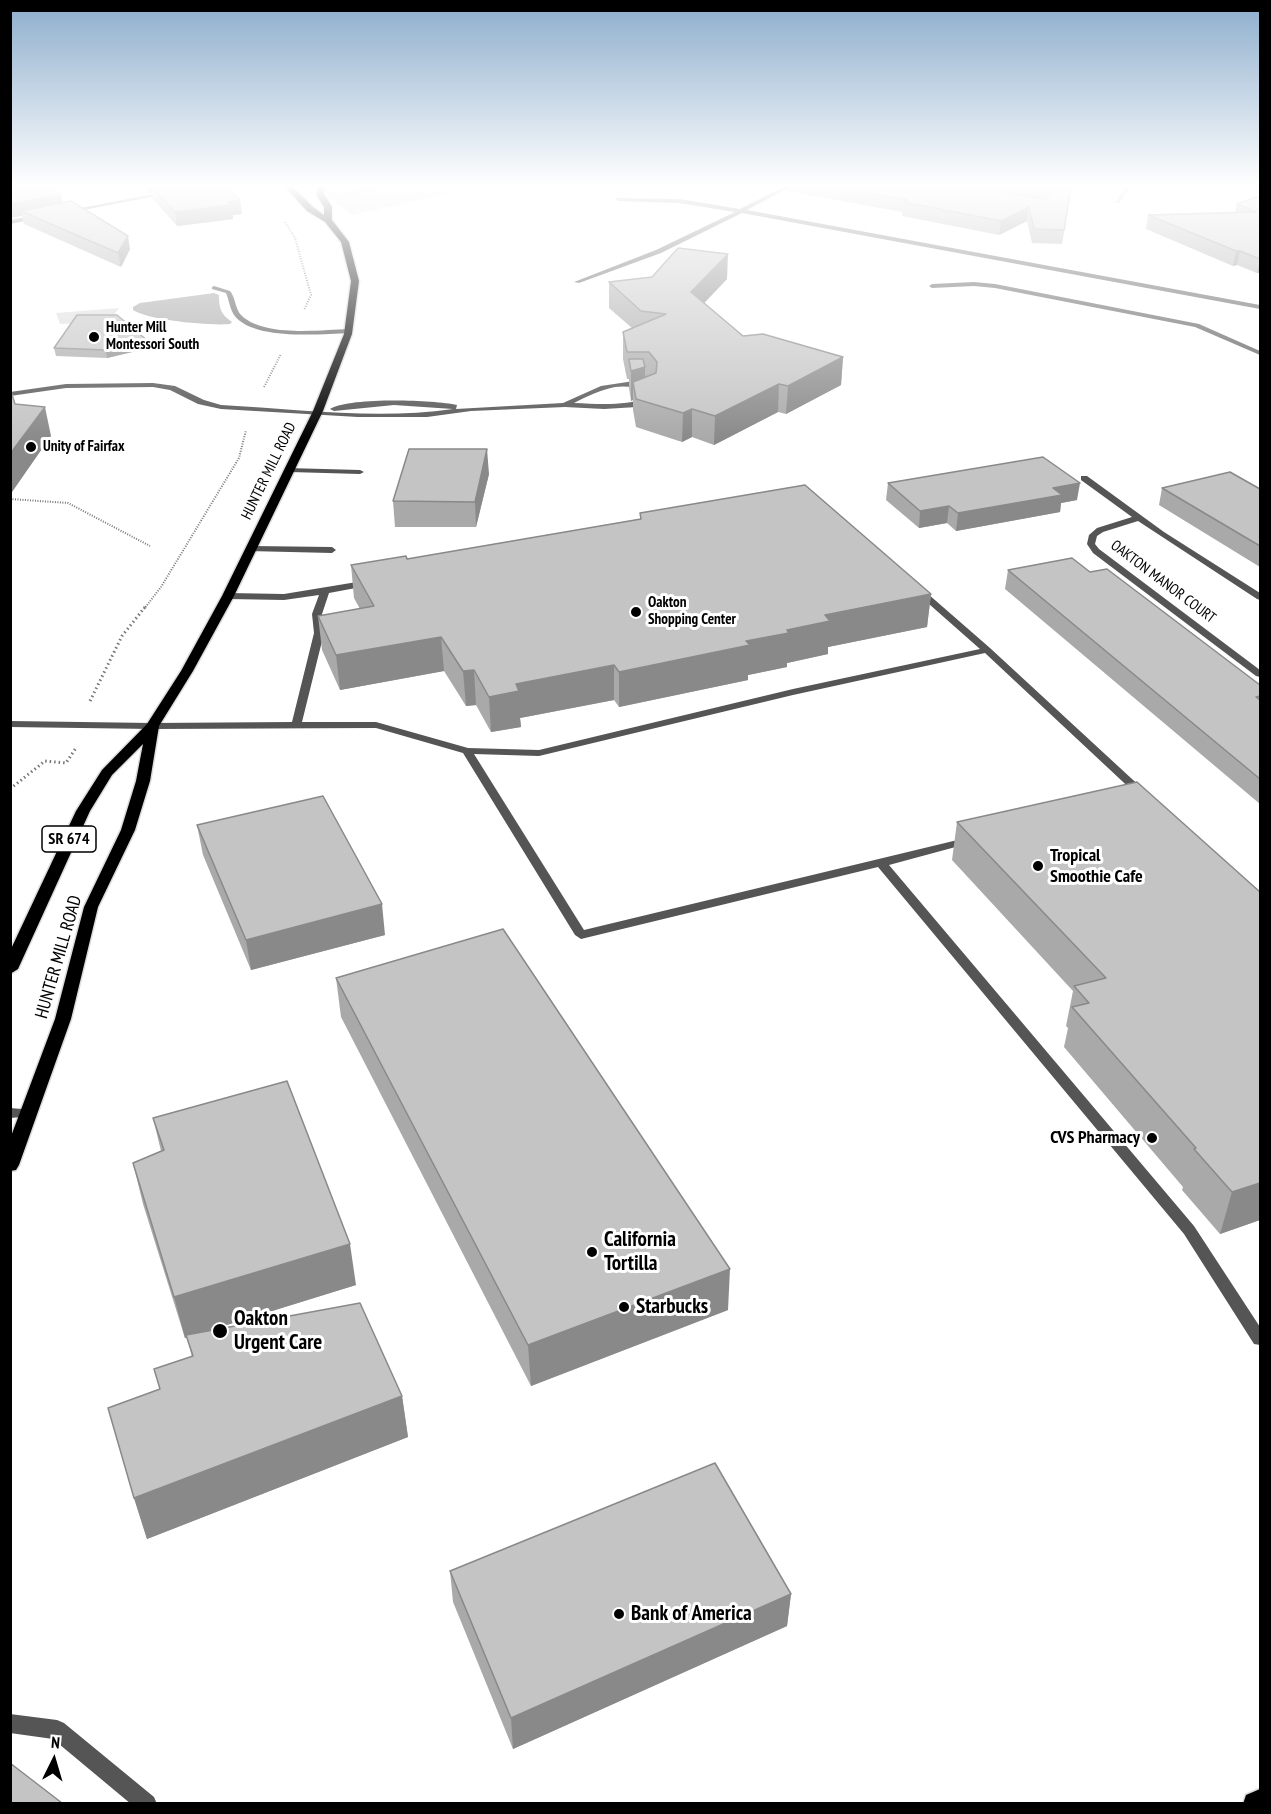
<!DOCTYPE html>
<html>
<head>
<meta charset="utf-8">
<style>
	body { margin:0 }
	#map { position:relative; width:1271px; height:1814px; overflow:hidden; background:#fff; font-family:"PT Sans Narrow",sans-serif }
	canvas { display:block }
	.frame { position:absolute; inset:0; border:12px solid #000; pointer-events:none }
	.north { position:absolute; left:24px; top:1730px; width:60px; height:60px; -webkit-text-stroke:4px #fff; paint-order:stroke; rotate:5deg; font-size:16px; font-weight:700; line-height:24px; text-align:center; color:#000 }
	.north::after { content:''; display:block; margin:auto; width:21px; height:27px; background:#000; clip-path:polygon(50% 0,100% 100%,50% 72%,0 100%) }
</style>
</head>
<body>
<div id="map">
<canvas width="1271" height="1814"></canvas>
<div class="frame"></div>
<div class="north">N</div>
</div>
<script>
const ctx = document.querySelector('canvas').getContext('2d');
ctx.lineJoin = 'round';
function paint(path, color) { ctx.fillStyle = color; ctx.fill(path, 'evenodd'); }
function strokePath(path, color, width, dash) { ctx.strokeStyle = color; ctx.lineWidth = width; ctx.lineCap = dash ? 'butt' : 'round'; ctx.setLineDash(dash || []); ctx.stroke(path); }
function label(font, color, halo, rows, align = 'center') {
  ctx.font = font + ' "PT Sans Narrow",sans-serif'; ctx.lineWidth = 6; ctx.setLineDash([]); ctx.textBaseline = 'middle'; ctx.strokeStyle = halo; ctx.fillStyle = color; for (const [text, x, y, turn = 0] of rows) {
    ctx.save(); ctx.translate(x, y); ctx.rotate((+turn || 0) * Math.PI / 180); ctx.textAlign = isNaN(turn) ? turn : align; if (halo) ctx.strokeText(text, 0, 0); ctx.fillText(text, 0, 0); ctx.restore();
  }
}
const green = new Path2D(`
	M328,187H478L351,215L325,194Z
	M119,308L109,322L60,324L56,313Z`);
const water = new Path2D(`
	M214,293L219,295C219,309 221,314 232,322L230,324C211,326 147,320 133,310V307L140,303Z`);
const stream = new Path2D(`
	M1125,187H1131L1119,203H1115Z`);
const pathFar1 = new Path2D(`
	M350,194L379,187
	M285,222L295,238L311,295L304,310
	M264,387L281,354
	M10,499L68,503L150,546
	M144,609L161,587L239,458L246,430`);
const path = new Path2D(`
	M90,701L122,636L145,607
	M10,789L45,761L66,763L76,748`);
const lane = new Path2D(`
	M214,286L230,291C236,298 235,310 242,316C265,337 320,330 349,329L352,331L349,333C321,334 253,341 234,315C230,309 229,300 226,293L212,289V287Z
	M634,381L649,384C640,389 625,385 615,387C601,390 587,396 574,403C600,404 624,406 648,398L652,400L651,402L637,407L604,409L565,407L471,411L427,417H358L221,409L198,404L170,390L153,387L66,388L10,396V392L66,384L153,383L175,386L204,400L221,405C298,409 377,420 453,409L394,405L334,411L330,409C351,397 432,400 457,405L456,409L563,403L601,386Z
	M287,468L360,470L364,472L360,474L290,472H287Z
	M251,546L332,547L336,550L332,553L248,551V547Z
	M369,580L374,583L372,585L329,593L322,614L324,633L302,722H376L468,748L539,750L793,689L980,649L912,589L917,586L920,587L990,648L1145,791L1146,793L1145,795H1137L985,653L793,695L539,756L474,754L584,930L970,837L974,838L976,840L974,842L889,865L1194,1226L1260,1327V1345L1254,1344L1184,1234L878,867L581,939L575,935L463,753L376,728L152,729L147,726L152,723L292,722L314,633L312,614L319,595L284,600L228,599L223,596L228,593L284,594Z
	M10,1108L34,1110L36,1113L34,1116L10,1118Z
	M10,1714L57,1720L64,1723L154,1797L157,1804H131L53,1739L10,1733Z`);
const street = new Path2D(`
	M191,187H202L68,213L65,211Z
	M783,187H790L747,210L1260,305V309L742,213L661,253L579,283L574,282L656,250L735,212L679,203L618,201L616,198L679,199L740,209Z
	M39,215L41,218L10,224V220Z
	M974,282L995,284L1199,324L1260,351V355L1195,327L995,288L974,286L932,288L929,286L932,284Z
	M1081,476H1087L1164,532L1260,593V600L1257,599L1138,521L1103,532L1097,536L1095,544L1099,549L1260,670V677L1256,676L1093,553L1087,544L1089,535L1097,528L1132,517L1081,480Z
	M10,721L152,723L157,726L152,729L10,727Z`);
const primary = new Path2D(`
	M285,187H293L313,207L324,215V207L316,194L318,187H325L324,194L332,207V220L349,242L359,281L352,334L323,411L234,596L193,671L159,726L150,781L135,830L98,907L71,1019L19,1165L16,1170L10,1171V1139L55,1019L84,907L121,830L136,781L143,744L112,775L90,811L18,969L10,974V951L76,811L102,770L147,724L181,671L222,596L313,411L344,334L351,281L341,242L325,222L307,211Z
	M1260,1789V1804H1243L1246,1795Z`);
const wall = new Path2D(`
	M10,187L63,203L130,249L121,267L24,224L22,216Z
	M143,187H226L240,200L242,214L233,215V219L177,226L153,199L152,192L148,193Z
	M762,187H778L774,189Z
	M787,187H1072L1062,244L1032,243L1027,221L999,235L902,216V212L787,191Z
	M1260,196V273H1257L1237,265L1233,266L1146,229L1148,215L1235,212L1237,204Z
	M727,279L704,303L743,336L843,357L841,385L786,414L778,412L714,445L692,437L682,442L636,427L633,410V400L631,401L629,388V379H627L623,359V332L632,328L609,308V282Z
	M148,341L149,348L107,358L56,356L54,348Z
	M489,474L476,527H395L393,501Z
	M888,483L1077,500L1061,503L1060,512L956,531L947,523L919,528L886,500Z
	M1162,488L1260,489V567L1159,505Z
	M640,513L931,594L927,627L828,647V654L787,663V667L748,675V680L619,707L614,700L520,718L521,727L491,732L476,705L466,706L444,671L340,690L322,650L318,616L360,609L354,598L351,565L407,559L640,519Z
	M1008,570L1260,685V804L1005,589Z
	M1137,782L1260,1220L1220,1234L1182,1190L1183,1187L1064,1047L1068,1028L1066,1026L1073,991L952,860L957,822Z
	M197,825L385,935L251,970L203,855Z
	M336,978L728,1310L531,1386L341,1017Z
	M153,1118L356,1285L207,1331L402,1396L408,1437L147,1539L134,1498L160,1389L154,1369L192,1357L187,1337L185,1338L143,1204L133,1163L161,1151Z
	M450,1571L791,1594L787,1626L513,1749L453,1602Z`);
const shadedWall = new Path2D(`
	M147,187H151L152,192L148,193Z
	M61,195L64,208L21,211L22,216L10,218V204Z
	M240,200L242,214L233,215V219L177,226L175,212Z
	M1029,207L1027,221L999,235L1001,221Z
	M128,236L130,249L121,267L118,253Z
	M1236,251H1240L1237,265L1233,266Z
	M728,254L727,279L690,318L691,292Z
	M1260,259V273H1257Z
	M148,341L149,348L107,358L106,350Z
	M843,357L841,385L786,414L788,386Z
	M645,367V396L633,382V400L631,401V371Z
	M779,384L778,412L714,445L715,416Z
	M45,407L51,436L10,495V454Z
	M692,409V437L682,442L683,413Z
	M487,449L489,474L476,527L475,502Z
	M1080,483L1077,500L1061,503L1060,512L956,531L958,513L1053,488Z
	M949,506L947,523L919,528L920,511Z
	M931,594L927,627L828,647V654L787,663V667L748,675V680L619,707V672L746,641L787,630L825,615Z
	M441,637L444,671L340,690L336,655Z
	M614,665V700L520,718L521,727L491,732L489,697L516,684Z
	M474,670L476,705L466,706L463,671Z
	M382,904L385,935L251,970L246,940Z
	M1260,1183V1220L1220,1234L1232,1192Z
	M350,1244L356,1285L185,1338L174,1297Z
	M730,1269L728,1310L531,1386L528,1345Z
	M402,1396L408,1437L147,1539L134,1498Z
	M791,1594L787,1626L513,1749L511,1718Z`);
const building = new Path2D(`
	M10,187H48L61,195L10,204Z
	M152,187H226L240,200L228,202L231,205L175,212Z
	M836,187H978L1044,199L1050,195L1048,193L1015,187H1071L1064,230L1034,229L1029,207L1001,221L903,202L908,200Z
	M1260,196V259L1240,251H1236L1148,215L1256,212L1237,204Z
	M71,201L128,236L118,253L21,211Z
	M678,248L728,254L691,292L743,336L763,334L843,357L788,386L779,384L715,416L692,409L683,413L636,399L633,382L656,373L657,362L649,352H627L623,332L666,314L641,311L609,282L652,277Z
	M77,315H117L148,341L106,350L54,348Z
	M629,359H643L645,367L631,371Z
	M10,388L15,404L45,407L10,454Z
	M409,449H487L475,502L393,501Z
	M1043,457L1080,483L1053,488L1062,495L958,513L949,506L920,511L888,483Z
	M1230,472L1260,489V546L1162,488Z
	M805,485L931,594L825,615L830,621L787,630L789,633L746,641L750,645L619,672L614,665L516,684L519,691L489,697L474,670L463,671L441,637L336,655L318,616L374,606L351,565L406,556L407,559L641,519L640,513Z
	M1072,558L1090,572L1107,569L1260,685V696L1256,697L1260,700V779L1008,570Z
	M1137,782L1260,892V1183L1232,1192L1194,1149L1196,1148L1072,1007L1089,1003L1074,986L1106,978L957,822Z
	M323,796L382,904L246,940L197,825Z
	M503,929L730,1269L528,1345L336,978Z
	M287,1081L350,1244L174,1297L133,1163L164,1150L153,1118Z
	M360,1303L402,1396L134,1498L108,1408L160,1389L154,1369L193,1356L186,1335Z
	M715,1463L791,1594L511,1718L450,1571Z
	M10,1763L62,1803H10Z`);
const markers = [
	[94,337,6,"#000"],
	[31,447,6,"#000"],
	[636,612,6,"#000"],
	[1038,866,6,"#000"],
	[1152,1138,6,"#000"],
	[592,1252,6,"#000"],
	[624,1307,6,"#000"],
	[220,1331,8,"#000"],
	[619,1614,6,"#000"]
];
const farPoinames = [
	["Hunter Mill",106,328],
	["Montessori South",106,345],
	["Unity of Fairfax",43,447],
	["Oakton",648,603],
	["Shopping Center",648,620]
];
const farStreetnames = [
	["HUNTER MILL ROAD",269,471,-64],
	["OAKTON MANOR COURT",1163,582,37]
];
const shields = [
	[69,839,54]
];
const shieldNames = [
	["SR 674",69,839]
];
const poiNames = [
	["Tropical",1050,856],
	["Smoothie Cafe",1050,877],
	["CVS Pharmacy",1140,1138,"right"]
];
const streetNames = [
	["HUNTER MILL ROAD",59,957,-74]
];
const nearPoinames = [
	["California",604,1240],
	["Tortilla",604,1264],
	["Starbucks",636,1307],
	["Oakton",234,1319],
	["Urgent Care",234,1343],
	["Bank of America",631,1614]
];
paint(green, '#dcdcdc');
paint(water, '#a3a3a3');
paint(stream, '#a3a3a3');
strokePath(primary, '#dbdbdb', 3);
strokePath(pathFar1, '#777', 2, [1, 1.5]);
strokePath(path, '#777', 3, [1.5, 3]);
paint(lane, '#555');
paint(street, '#555');
paint(primary, '#000');
paint(wall, '#a9a9a9');
paint(shadedWall, '#898989');
paint(building, '#c4c4c4');
strokePath(building, '#898989', 1.5);
const sky = ctx.createLinearGradient(0, 0, 0, 441);
sky.addColorStop(0, '#8cadcc');
sky.addColorStop(0.42, '#fff');
sky.addColorStop(1, '#ffffff00');
ctx.fillStyle = sky;
ctx.fillRect(0, 0, 1271, 441);
for (const [x, y, r, color] of markers) { const dot = new Path2D(); dot.arc(x, y, r, 0, 2 * Math.PI); ctx.fillStyle = color; ctx.fill(dot); strokePath(dot, '#fff', 2); }
label('bold 15px', '#000', '#fff', farPoinames, 'left');
label('15px', '#000', '#fff', farStreetnames);
for (const [x, y, w] of shields) { const box = new Path2D(); box.roundRect(x - w / 2, y - 13, w, 26, 4.5); ctx.fillStyle = '#fff'; ctx.fill(box); strokePath(box, '#000', 1.5); }
label('bold 16px', '#000', null, shieldNames);
label('bold 18px', '#000', '#fff', poiNames, 'left');
label('18px', '#000', '#fff', streetNames);
label('bold 21px', '#000', '#fff', nearPoinames, 'left');
</script>
</body>
</html>
